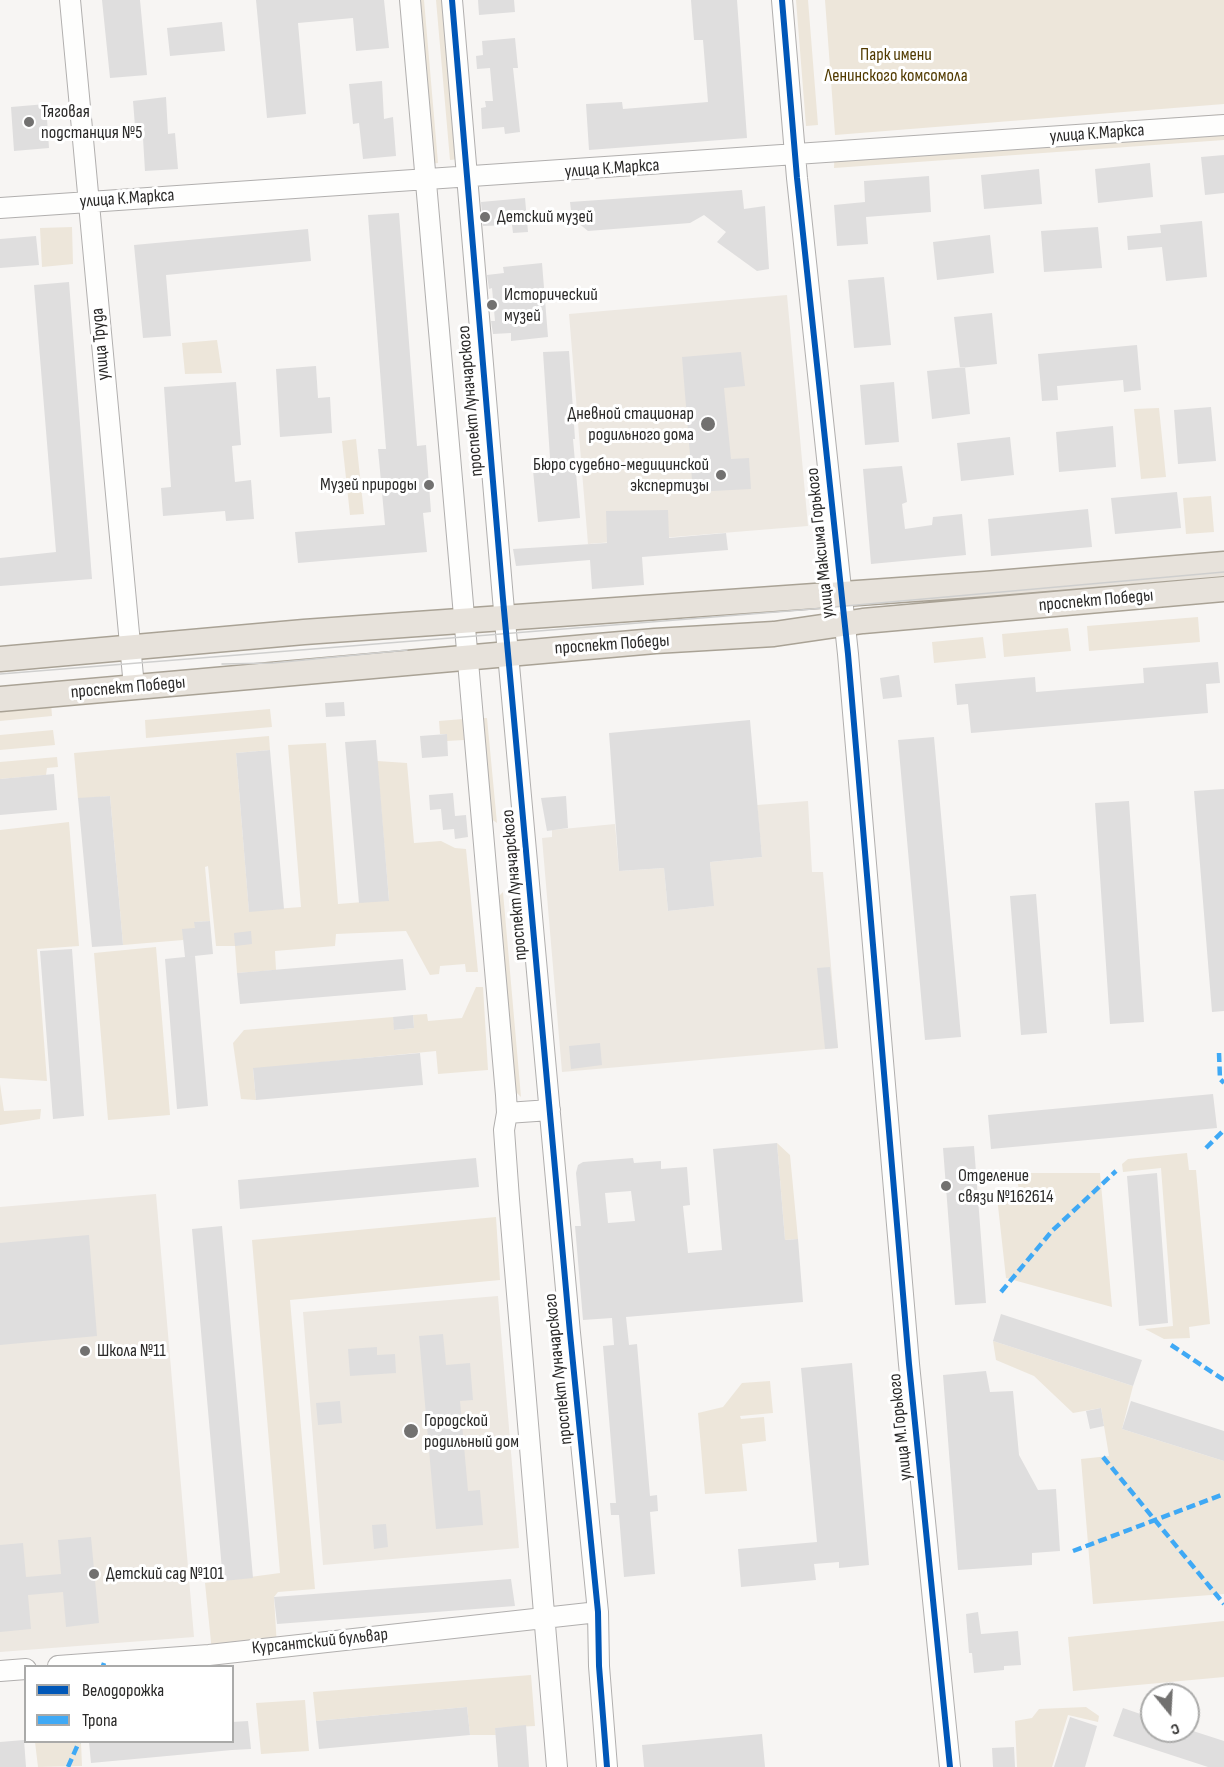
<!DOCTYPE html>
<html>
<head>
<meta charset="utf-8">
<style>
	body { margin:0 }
	#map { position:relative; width:1224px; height:1767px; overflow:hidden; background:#f7f5f3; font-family:"Sofia Sans Condensed",sans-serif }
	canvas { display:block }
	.legend { position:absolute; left:24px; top:1665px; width:210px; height:78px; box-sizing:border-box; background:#fff; border:2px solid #aaaaa9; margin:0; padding:8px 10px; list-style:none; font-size:18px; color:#2b2a29 }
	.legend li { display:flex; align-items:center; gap:12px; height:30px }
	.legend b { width:30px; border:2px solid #aaaaa9 }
	.north { position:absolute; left:1140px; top:1683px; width:60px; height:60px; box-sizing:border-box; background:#fff; border:2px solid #aaaaa9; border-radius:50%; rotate:162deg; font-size:16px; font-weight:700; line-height:24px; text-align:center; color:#2b2a29 }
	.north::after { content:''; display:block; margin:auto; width:21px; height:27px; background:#727170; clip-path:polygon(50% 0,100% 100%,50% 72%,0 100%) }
</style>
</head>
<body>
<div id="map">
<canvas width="1224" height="1767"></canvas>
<ul class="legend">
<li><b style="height:8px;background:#0057b8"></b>Велодорожка</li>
<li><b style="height:8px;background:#3fa9f5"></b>Тропа</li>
</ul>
<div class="north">С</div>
</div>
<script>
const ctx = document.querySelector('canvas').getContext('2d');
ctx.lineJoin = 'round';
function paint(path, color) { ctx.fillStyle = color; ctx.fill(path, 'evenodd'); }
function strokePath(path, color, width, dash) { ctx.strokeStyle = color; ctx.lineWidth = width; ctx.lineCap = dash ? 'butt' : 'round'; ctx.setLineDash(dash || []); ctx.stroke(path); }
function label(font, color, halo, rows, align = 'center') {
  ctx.font = font + ' "Sofia Sans Condensed",sans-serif'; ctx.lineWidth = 6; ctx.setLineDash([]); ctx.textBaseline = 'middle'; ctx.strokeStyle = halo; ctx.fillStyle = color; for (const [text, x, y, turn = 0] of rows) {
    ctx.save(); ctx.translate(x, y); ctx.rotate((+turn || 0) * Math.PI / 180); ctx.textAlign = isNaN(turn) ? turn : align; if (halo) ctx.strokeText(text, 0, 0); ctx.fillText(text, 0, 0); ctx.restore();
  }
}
const built = new Path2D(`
	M787,295L808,526L588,544L569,314Z
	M808,801L812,872H823L838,1048L562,1072L542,838L552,837V830L615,824L619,871L664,868L668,911L713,906L710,862L762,857L757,805Z
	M156,1194L194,1637L0,1652V1207Z
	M498,1296L519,1548L323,1565L303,1312Z`);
const green = new Path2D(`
	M415,0H424L438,163L429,164Z
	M436,0H446L460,159L450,160Z
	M796,0H808L818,125L806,126Z
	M825,0H1224V104L835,135Z
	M1224,114V140L834,168L835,142Z
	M72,227L73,264L42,267L40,228Z
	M217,340L222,373L185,374L182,343Z
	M1159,408L1166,477L1141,479L1134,409Z
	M356,439L364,514L350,515L342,441Z
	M1211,496L1214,532L1186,534L1183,498Z
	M1198,617L1200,642L1089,651L1087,626Z
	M1068,628L1071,651L1004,657L1002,634Z
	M983,637L986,658L934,663L932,642Z
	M51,703L52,716L0,721V708Z
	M270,709L272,727L146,738L145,720Z
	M479,718H487L497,823L488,817Z
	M463,719L464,740L447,741V734H440L439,721Z
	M53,730L55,745L0,750V735Z
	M269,736L270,750L236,753L249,911L301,907L288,745L326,743L338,904L389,900L377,761L407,763L414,843L441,841L455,848L466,849L478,972H466L465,964L440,966L439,974L430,975L406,931L336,934L335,946L275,951L276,970L237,973L235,946H216L208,866L205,867L210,921L195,922V928L183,940L123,945L110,796L78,799L74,753Z
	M57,757L58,767L47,768L46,775L0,779V762Z
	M69,822L79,946L37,949L47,1081L0,1078V830Z
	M503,892L521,1097L512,1088L495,900Z
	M156,947L170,1115L108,1120L94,953Z
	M476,987H483L488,1070L438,1074L436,1051L253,1069L256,1100L241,1099L233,1043L244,1030L393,1017L395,1030L414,1028L413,1015L427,1014L428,1021L462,1018Z
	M0,1084L4,1111L41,1109L40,1119L0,1125Z
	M777,1143L790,1155L798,1239L785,1240Z
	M1187,1153L1189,1170H1196L1210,1324L1189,1327L1190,1338L1164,1339L1145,1329L1173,1326L1161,1168L1123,1172L1122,1164L1128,1159Z
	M1016,1173H1100L1112,1307L1006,1278L997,1197L1020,1196Z
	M496,1217L500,1280L290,1300L315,1589L278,1592L274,1597L277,1647L212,1652L205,1583L280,1573L252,1240Z
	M993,1341L1133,1386L1122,1429L1224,1461V1594L1093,1604L1081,1459L1109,1456L1101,1408L1073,1413L1034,1376L996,1360Z
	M770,1381L773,1413L740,1416L741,1419L764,1417L766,1441L742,1444L747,1491L705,1494L698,1413L723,1407L742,1383Z
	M1224,1621V1677L1073,1691L1068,1637Z
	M531,1675L535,1726L495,1728L496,1735H470L467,1707L316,1721L313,1692Z
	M305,1700L309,1751L261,1754L256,1703Z
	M1086,1707L1099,1716L1098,1722L1068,1715L1052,1767H1017L1015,1721L1032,1718L1039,1709Z
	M35,1742H81L82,1766L38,1767Z`);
const building = new Path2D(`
	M102,0H140L147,75L110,78Z
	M256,0H384L389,48L356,51L353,18L298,23L306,114L267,118Z
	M478,0H514L515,12L479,15Z
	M691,0H737L747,138L589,150L586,104L622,102L623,109L708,102L703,40H694Z
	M222,22L225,51L170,56L167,28Z
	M515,38L518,68H513L520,132L505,134L504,127L482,129L481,108L486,107L485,101H493L490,68L477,69L476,56L483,55L482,41Z
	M382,81L384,119L393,117L396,156L363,159L359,123L353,124L349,84Z
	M166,97L168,134L175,133L178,169L145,171L143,138L136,139L133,101Z
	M46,104L49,148L14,151L11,107Z
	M1224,155V193L1205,195L1201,157Z
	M1150,163L1153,197L1098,203L1095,169Z
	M1039,169L1042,204L984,209L981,175Z
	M929,176L931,212L866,217L868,244L837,246L834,205L865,202L864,181Z
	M742,190L744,209L765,206L769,269L757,271L717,242L726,232L704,215L690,223L588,231L572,218L570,202Z
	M525,198L528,232L513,233L512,225L483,226L481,202Z
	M399,213L417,446L426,445L431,512L423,513L427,552L298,563L295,532L385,525L378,449H386L368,215Z
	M1202,221L1207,277L1166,281L1162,247L1128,250L1127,236L1161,233L1160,225Z
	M1098,227L1102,268L1044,272L1041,231Z
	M308,229L311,261L166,275L171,336L143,338L134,245Z
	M990,235L994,273L937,280L933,242Z
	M36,236L39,265L0,268V239Z
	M542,263L548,337L511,341V333L493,334L491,321H495L492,288L489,289L487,275L504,273L503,267Z
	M884,277L891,345L854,348L848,280Z
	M69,282L92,579L0,586V558L56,552L34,285Z
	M992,313L997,364L960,368L954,317Z
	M1137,345L1141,390L1124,392L1123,380L1057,386L1058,400L1042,401L1038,354Z
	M569,351L575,439H573L580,518L538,522L532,460L550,458L543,352Z
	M741,352L745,386L724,388L731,459L749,458L751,489L693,492L682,357Z
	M316,366L318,398L330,397L332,433L280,437L276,369Z
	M965,367L970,414L932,419L927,371Z
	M236,382L241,445L232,446L235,482L251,480L254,519L226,521L225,511L163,516L161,488L171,487L164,387Z
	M894,382L899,442L865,445L860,385Z
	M1211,407L1216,461L1178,464L1174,410Z
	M1113,426L1116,467L1059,472L1056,432Z
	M1010,437L1014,475L961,481L957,443Z
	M902,466L907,502L902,504L905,529L932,525L933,517L962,514L966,555L871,564L863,469Z
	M1177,492L1181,528L1115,534L1111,498Z
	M1088,509L1092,547L991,556L988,519Z
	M668,510L669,538L726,533L728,550L642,557L644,585L592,589L590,560L516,566L513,549L607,543L606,511Z
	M1218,662L1220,683L1206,684L1208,713L971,733L968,704L957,705L955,684L1035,677L1036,692L1144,683L1143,668Z
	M899,675L902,697L883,699L880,678Z
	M344,702L345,716L326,717L325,703Z
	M750,720L762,857L710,862L714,906L668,911L664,868L619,871L609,733Z
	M447,734L448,756L422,758L420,736Z
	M934,737L961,1037L925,1040L898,740Z
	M376,740L389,901L359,903L345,742Z
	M270,750L284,909L249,912L236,753Z
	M54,774L57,810L0,815V779Z
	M1224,789V1011L1212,1012L1194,791Z
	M453,793L455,816L466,815L468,837L455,839L454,829L443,830L441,809L430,810L429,795Z
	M110,796L123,945L92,947L78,798Z
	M566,796L568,828L547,831L541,798Z
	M1129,801L1144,1022L1110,1024L1095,803Z
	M1036,894L1047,1033L1021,1035L1010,896Z
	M210,921L213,954L185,957L182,929L195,928L194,922Z
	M251,931L252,944L235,946L234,933Z
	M72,949L84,1116L53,1119L40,951Z
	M195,956L208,1106L177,1109L165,959Z
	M403,959L406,990L240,1004L237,973Z
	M830,967L838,1048L825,1049L817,968Z
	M413,1015L414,1028L394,1030L393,1017Z
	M600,1043L602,1065L571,1069L569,1046Z
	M420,1053L423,1085L256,1100L253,1068Z
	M1213,1094L1217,1128L991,1149L988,1115Z
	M777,1143L785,1240L798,1239L803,1302L626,1317L629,1345L637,1344L650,1496L657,1495L658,1511L650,1512L655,1574L624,1577L619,1515H611L610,1503H616L603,1346L614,1345L612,1318L583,1320L575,1226H581L576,1173L578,1165L583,1162L633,1158L634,1163L661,1161V1169L687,1167L690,1205L683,1206L688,1253L722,1250L713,1149ZM631,1191L635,1221L608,1223L605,1193Z
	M974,1146L986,1303L955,1305L943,1148Z
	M476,1158L479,1187L240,1209L238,1180Z
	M1157,1173L1168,1323L1139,1326L1127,1176Z
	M222,1226L253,1578L223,1581L192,1229Z
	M89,1235L97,1336L0,1345V1243Z
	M1001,1314L1142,1360L1133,1386L993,1341Z
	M443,1334L446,1365L470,1363L473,1400L460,1401L468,1491L480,1490L483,1525L436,1529L419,1336Z
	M377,1347V1355L395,1354L396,1373L350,1376L348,1349Z
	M852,1363L869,1565L839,1568V1562L814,1564L816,1580L741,1587L738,1549L817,1542L801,1368Z
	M986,1371L990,1392L1013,1391L1019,1455L1038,1490L1056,1489L1060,1551L1032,1553V1565L958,1570L943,1375Z
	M340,1401L342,1423L318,1425L316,1403Z
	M1131,1401L1224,1431V1461L1122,1429Z
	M1101,1408L1104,1426L1090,1429L1086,1411Z
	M386,1524L388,1547L374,1549L372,1525Z
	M91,1537L99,1623L66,1627L63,1592L28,1595L31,1629L0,1632V1545L23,1543L26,1577L61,1574L58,1540Z
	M511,1579L515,1606L277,1624L274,1597Z
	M978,1612L981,1634L1018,1631L1021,1665L1004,1666V1670L974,1673L972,1653H969L966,1614Z
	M467,1707L470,1735L319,1749L316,1721Z
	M1123,1708L1152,1718V1731H1193L1224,1741V1767H1208L1113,1736Z
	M1070,1717L1097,1726L1085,1767H1054Z
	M248,1721L251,1749L232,1750V1722Z
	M526,1725L529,1767H498L495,1728Z
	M762,1734L765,1767H644L642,1745Z
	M24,1740L26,1767H0V1742Z
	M89,1742H232V1750L91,1763Z
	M1014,1747L1015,1767H993L992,1748Z`);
const minor = new Path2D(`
	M70,0L134,687
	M410,0L506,1095L507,1113L504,1130L509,1199L557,1767
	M452,0L503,599L570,1333L598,1612L599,1666L607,1767
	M782,0L797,178L848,654L909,1364L950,1767
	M0,208L1224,125
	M507,1113L550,1110
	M58,1666L209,1655L598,1612
	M0,1671L26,1669`);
const major = new Path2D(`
	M0,659L304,632L985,584L1224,564
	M0,699L655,641L774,634L863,621L1224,589`);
const tram = new Path2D(`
	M222,664L273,663L407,650
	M0,674L801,610L1224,572`);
const quiet = new Path2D(`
	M1219,1053L1220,1079L1224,1083
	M1206,1148L1224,1130
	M1001,1292L1052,1231L1116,1171
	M1171,1345L1224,1380
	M1103,1457L1224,1604
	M1073,1551L1224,1494
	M103,1666L104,1663
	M68,1767L79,1742`);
const cycleway = new Path2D(`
	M452,0L503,599L570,1333L598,1612L599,1666L607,1767
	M782,0L797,178L848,654L909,1364L950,1767`);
const markers = [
	[29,122,6,"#727170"],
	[485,217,6,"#727170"],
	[492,305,6,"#727170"],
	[708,424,8,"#727170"],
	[721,475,6,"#727170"],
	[429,485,6,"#727170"],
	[946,1186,6,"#727170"],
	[85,1351,6,"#727170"],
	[411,1431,8,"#727170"],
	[94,1574,6,"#727170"]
];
const parkNames = [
	["Парк имени",896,55],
	["Ленинского комсомола",896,76]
];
const poiNames = [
	["Тяговая",41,112],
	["подстанция №5",41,133],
	["Детский музей",497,217],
	["Исторический",504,295],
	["музей",504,316],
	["Дневной стационар",694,414,"right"],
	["родильного дома",694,435,"right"],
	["Бюро судебно-медицинской",709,465,"right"],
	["экспертизы",709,486,"right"],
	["Музей природы",417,485,"right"],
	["Отделение",958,1176],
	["связи №162614",958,1197],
	["Школа №11",97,1351],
	["Городской",424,1421],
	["родильный дом",424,1442],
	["Детский сад №101",106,1574]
];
const streetNames = [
	["улица К.Маркса",1097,134,-4],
	["улица К.Маркса",612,169,-4],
	["улица К.Маркса",127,199,-4],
	["улица Труда",101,344,-95],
	["проспект Луначарского",471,401,-95],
	["улица Максима Горького",821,543,-96],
	["проспект Победы",1096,601,-5],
	["проспект Победы",612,645,-4],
	["проспект Победы",128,688,-5],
	["проспект Луначарского",515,885,-95],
	["проспект Луначарского",559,1369,-96],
	["улица М.Горького",901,1427,-96],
	["Курсантский бульвар",320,1642,-6]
];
paint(built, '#ede8e1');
paint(green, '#ede6da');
paint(building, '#dfdede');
strokePath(minor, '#b1afae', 22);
strokePath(major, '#a9a295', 27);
strokePath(minor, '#fefefd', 20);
strokePath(major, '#e7e2db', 24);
strokePath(tram, '#cfcfce', 1.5);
strokePath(quiet, '#3fa9f5', 4.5, [9, 4.5]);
strokePath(cycleway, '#0057b8', 6);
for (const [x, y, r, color] of markers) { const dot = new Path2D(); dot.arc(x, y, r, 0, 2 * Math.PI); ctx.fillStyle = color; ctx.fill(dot); strokePath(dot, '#fff', 2); }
label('18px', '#513a00', '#fff', parkNames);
label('18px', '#2b2a29', '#fff', poiNames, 'left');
label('18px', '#2b2a29', '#fff', streetNames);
</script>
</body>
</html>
